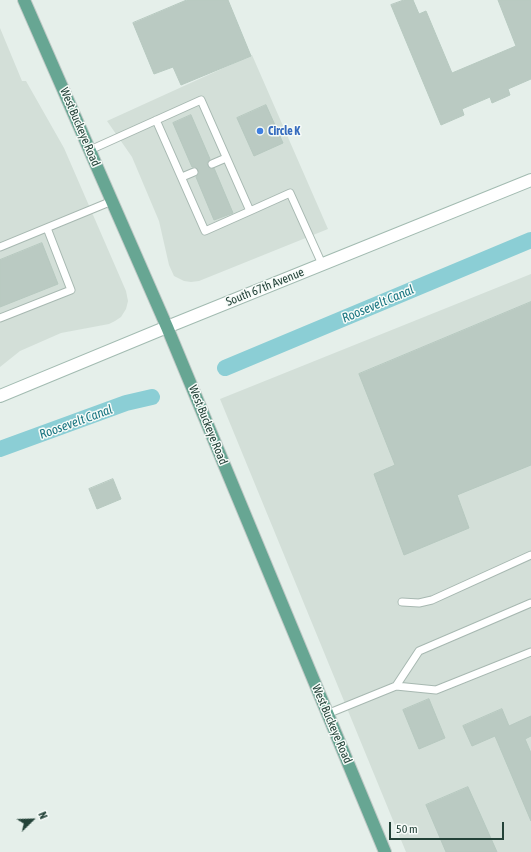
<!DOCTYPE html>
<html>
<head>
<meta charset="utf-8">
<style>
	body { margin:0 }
	#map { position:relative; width:531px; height:852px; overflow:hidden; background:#e5efea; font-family:"Asap Condensed",sans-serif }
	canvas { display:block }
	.north { position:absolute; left:12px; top:800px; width:40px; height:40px; -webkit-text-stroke:3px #f6fbf8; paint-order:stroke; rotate:67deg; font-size:11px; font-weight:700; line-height:16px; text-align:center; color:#234238 }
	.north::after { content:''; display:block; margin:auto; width:14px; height:18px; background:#234238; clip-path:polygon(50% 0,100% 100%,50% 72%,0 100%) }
	.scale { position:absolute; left:389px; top:822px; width:115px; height:18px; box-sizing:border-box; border:2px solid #234238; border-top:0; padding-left:5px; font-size:12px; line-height:14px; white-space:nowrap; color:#234238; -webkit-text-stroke:3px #f6fbf8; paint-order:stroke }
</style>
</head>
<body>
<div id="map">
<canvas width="531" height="852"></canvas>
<div class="north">N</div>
<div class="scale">50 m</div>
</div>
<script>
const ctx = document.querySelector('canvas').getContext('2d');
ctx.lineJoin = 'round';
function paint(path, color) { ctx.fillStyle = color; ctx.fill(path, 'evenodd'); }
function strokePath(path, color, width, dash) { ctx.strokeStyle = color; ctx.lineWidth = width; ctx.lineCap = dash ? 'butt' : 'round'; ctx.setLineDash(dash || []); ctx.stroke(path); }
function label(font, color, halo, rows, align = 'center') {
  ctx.font = font + ' "Asap Condensed",sans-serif'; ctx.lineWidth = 3; ctx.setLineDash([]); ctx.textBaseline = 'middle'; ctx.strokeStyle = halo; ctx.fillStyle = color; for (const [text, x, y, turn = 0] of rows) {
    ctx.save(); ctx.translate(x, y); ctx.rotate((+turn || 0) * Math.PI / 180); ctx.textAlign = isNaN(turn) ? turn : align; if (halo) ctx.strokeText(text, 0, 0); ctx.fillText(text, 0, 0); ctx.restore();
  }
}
const built = new Path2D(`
	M0,28L22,81H26L64,148L126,291L128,301L126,309L121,317L115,321L109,324L61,333L20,351L0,367Z
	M252,55L328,229L199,281L191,282L184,281L174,276L169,265L159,221L132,157L107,121Z
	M531,274V852H406L220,399Z`);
const canal = new Path2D(`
	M225,368L531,240
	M0,449L126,403L152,397`);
const building = new Path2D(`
	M187,0H228L251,56L181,85L173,67L154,74L133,23Z
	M404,0H413L419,14L426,11L452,73L516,46L498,0H531V79L508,89L510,95L492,103L490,97L462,109L464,115L441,125L391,5Z
	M266,105L283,143L254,156L237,118Z
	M191,115L210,159L207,163L208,166L211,169L214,168L233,213L214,220L196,177L199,173L198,170L195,167H192L173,123Z
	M42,243L58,284L0,307V260Z
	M531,302V465L457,495L469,528L404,555L374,474L395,465L359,374Z
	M113,479L121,499L97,509L89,489Z
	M429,699L445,738L419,749L403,710Z
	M502,709L509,726L531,716V736L525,739L531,753V821L495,736L472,746L463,726Z
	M468,787L481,816L497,852H446L426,805Z`);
const lane = new Path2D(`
	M156,120L205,231L250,211
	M90,150L201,100L250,211L290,193L322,264
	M212,164L226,158
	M182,177L194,172
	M0,247L112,201
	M0,318L71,290L47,228
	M402,602L419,603L432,600L531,555
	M396,686L419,651L531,603
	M327,714L396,686L436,690L531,652`);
const secondary = new Path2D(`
	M0,396L167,327L531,180`);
const primary = new Path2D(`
	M24,0L167,327L385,852`);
const markers = [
	[260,131,4,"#3f7fe0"]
];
const streetNames = [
	["West Buckeye Road",80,127,67],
	["South 67th Avenue",265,287,-22],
	["West Buckeye Road",208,425,68],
	["West Buckeye Road",332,724,67]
];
const shopNames = [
	["Circle K",268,131]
];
const waterNames = [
	["Roosevelt Canal",378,304,-23],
	["Roosevelt Canal",76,422,-20]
];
paint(built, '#d3dfd8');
strokePath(canal, '#8bced5', 16);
paint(building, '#bacac2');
strokePath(building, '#b7c9c0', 1);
strokePath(lane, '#a7b8b1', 9);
strokePath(secondary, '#a2bbb1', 14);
strokePath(primary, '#c1cac7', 14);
strokePath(lane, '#fff', 7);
strokePath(secondary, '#fff', 12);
strokePath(primary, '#67a693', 12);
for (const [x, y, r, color] of markers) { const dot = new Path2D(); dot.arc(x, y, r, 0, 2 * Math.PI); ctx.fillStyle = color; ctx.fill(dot); strokePath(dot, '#f6fbf8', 1.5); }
label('12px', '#234238', '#f6fbf8', streetNames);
label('bold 12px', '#366cbe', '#f6fbf8', shopNames, 'left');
label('italic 13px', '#197581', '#f6fbf8', waterNames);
</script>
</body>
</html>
